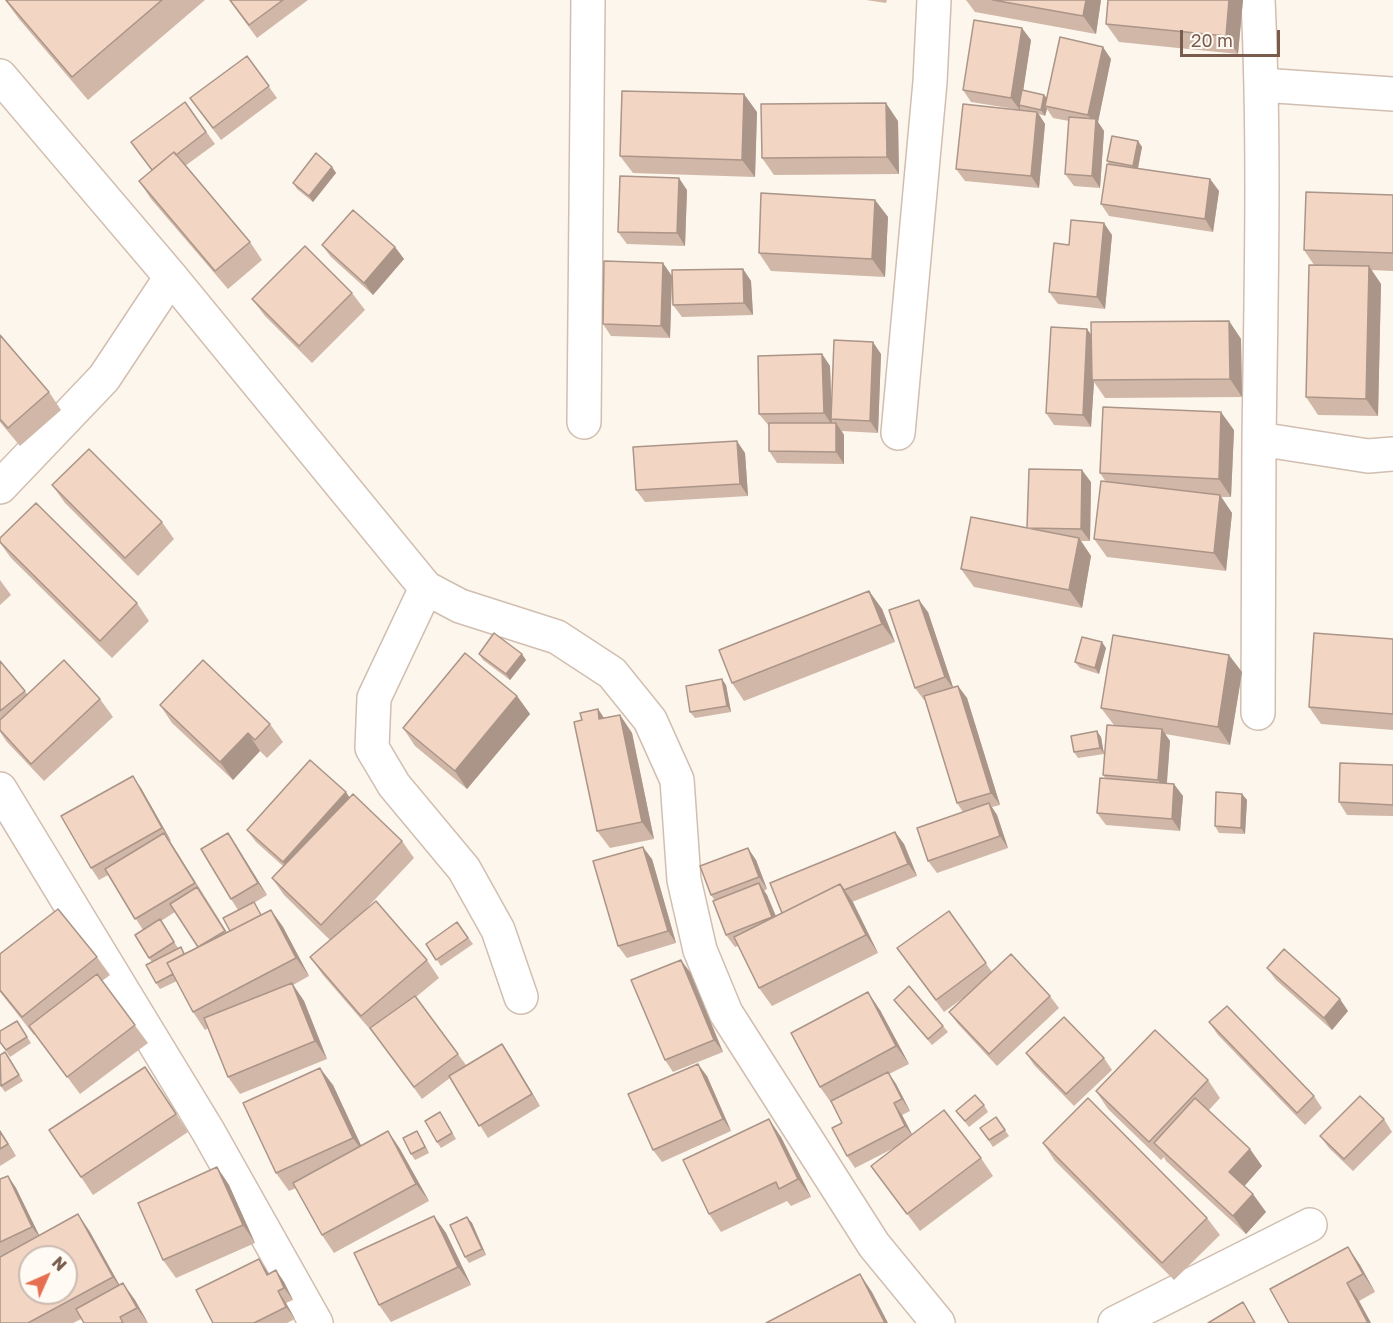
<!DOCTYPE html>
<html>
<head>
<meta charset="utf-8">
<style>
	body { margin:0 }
	#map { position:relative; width:1393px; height:1323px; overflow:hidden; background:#fdf6ec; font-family:"Golos Text",sans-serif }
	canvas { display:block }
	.north { position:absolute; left:18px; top:1245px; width:60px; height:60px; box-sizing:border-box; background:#fffaf3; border:2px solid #cabbb1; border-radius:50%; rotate:45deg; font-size:16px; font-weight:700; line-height:24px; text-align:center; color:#7a5c4d }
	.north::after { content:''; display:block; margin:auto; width:21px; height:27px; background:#e76f51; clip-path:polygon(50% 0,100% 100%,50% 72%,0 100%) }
	.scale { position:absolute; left:1180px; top:30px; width:100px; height:27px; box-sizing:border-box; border:3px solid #7a5c4d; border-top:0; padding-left:8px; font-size:18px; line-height:21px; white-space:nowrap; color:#7a5c4d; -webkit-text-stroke:4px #fffaf3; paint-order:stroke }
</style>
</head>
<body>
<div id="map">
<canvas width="1393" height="1323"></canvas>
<div class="north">N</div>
<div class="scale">20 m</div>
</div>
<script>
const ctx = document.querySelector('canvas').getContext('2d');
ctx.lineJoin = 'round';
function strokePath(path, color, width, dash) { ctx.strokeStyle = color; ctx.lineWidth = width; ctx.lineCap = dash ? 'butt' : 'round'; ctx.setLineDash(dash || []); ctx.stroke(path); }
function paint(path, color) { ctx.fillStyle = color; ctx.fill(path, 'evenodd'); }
const minor = new Path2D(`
	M1258,0C1265,147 1261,293 1259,440C1258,531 1259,622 1258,713
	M0,76L171,277L426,588L460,606L557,637L612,673L650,720L677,780L684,880L700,950L726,1013L874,1245L938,1323
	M1262,85L1393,94
	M584,422L588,0
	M898,433L930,82L934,0
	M1259,439L1368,456L1393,454
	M0,487L104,378L171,277
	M426,588L374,698L372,748L394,785L464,869L498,930L521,997
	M0,789L208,1131L316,1323
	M1115,1323L1310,1225`);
const wall = new Path2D(`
	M5,0H205L88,100L19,19Z
	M229,0H308L257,38Z
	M866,0H887L886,3Z
	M966,0H1101L1096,34L975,12Z
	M1108,0H1243L1238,54L1119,42L1106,24Z
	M1031,40L1023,90L1044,95L1047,98L1111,59L1098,122L1104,131L1100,188L1074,186L1065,174L1069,121L1053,118L1047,109L1045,116L1039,114L1045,124L1039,188L965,181L956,169L1015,109L971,102L963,90Z
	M247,56L277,98L221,140L190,98Z
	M185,102L215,144L185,166L250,242L262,260L228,289L151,199L139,181L151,171Z
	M757,112L755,177L633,173L620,156Z
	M898,121L899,174L774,175L762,158Z
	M1138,141L1142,147L1138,169L1210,179L1219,191L1213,232L1109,216L1101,204L1109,164L1107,161Z
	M332,167L336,173L313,202L297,189L293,183Z
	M687,190L685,246L627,244L618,232Z
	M1393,195V271L1371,270L1381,284L1378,416L1318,415L1306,397L1314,265L1304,250Z
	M875,200L888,217L885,277L771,271L759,253Z
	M1112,235L1105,309L1058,304L1049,292L1069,245Z
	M322,245L395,247L404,259L373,295L331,257Z
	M743,269L751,281L753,315L682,317L673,305Z
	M672,276L670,338L611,336L603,324Z
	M352,293L365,310L312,363L265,316L252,299Z
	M1229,321L1241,339L1242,397L1105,398L1094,382L1091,427L1054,425L1046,413L1092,335Z
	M0,335L49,392L61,410L20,446L0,422Z
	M822,354L830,366L831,399L881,354L878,433L842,431L844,435V464L777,463L769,451V426L759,414Z
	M1234,430L1231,497H1221L1232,513L1226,571L1107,557L1094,539L1106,482L1100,473Z
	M745,453L748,496L645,502L636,490Z
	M1091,482L1090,541H1081L1091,556L1082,608L974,587L961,569L1028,528Z
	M52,485L162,522L174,539L138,576L65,503Z
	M0,538L137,603L149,621L112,658L11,558L0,543Z
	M0,580L11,595L0,605Z
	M869,591L882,609L895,642L744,701L732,683Z
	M928,612L953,687L958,686L967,698L1000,805L992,807L997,815L1008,848L937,873L928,861L963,812L957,803L925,700H924L915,688Z
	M1393,639V730L1321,724L1309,707Z
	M1106,648L1099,674L1080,668L1075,662Z
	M479,654L526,660L510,680L483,660Z
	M0,661L27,694L100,699L113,717L44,781L7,742L0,732Z
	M1242,672L1230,745L1165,734L1170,741L1167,783L1183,796L1180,831L1106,825L1097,813L1105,778L1103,775L1114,725L1101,708Z
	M726,685L731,712L695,718L690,712Z
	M517,696L530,714L467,789L415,746L403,728Z
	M160,705L270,724L283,742L267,758L260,751L233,780L172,723Z
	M598,709L604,718L620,715L632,733L654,839L610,848L597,831Z
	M1101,737L1104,754L1078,758L1074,752Z
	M1393,765V816L1347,815L1339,802Z
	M141,788L171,841H170L227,932L230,931L238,910L231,899L236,845L267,895L254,903L261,915L271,910L283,927L309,976L293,985L304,1001L327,1059L240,1094L228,1077L208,1028L205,1030L193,1012L177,981L160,989L156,983L152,962L149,958L143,930L108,875L99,880L91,868ZM175,912L198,947L185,953L178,948L161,921Z
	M1242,794L1247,800L1245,834L1219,833L1215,826Z
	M349,797L402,841L414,858L364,911L427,960L439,978L416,997L466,1065L502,1044L510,1056L540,1106L488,1138L450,1078L422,1099L374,1033V1034L323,975L310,957L330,940L284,895L272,878L283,866L256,842L247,830Z
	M895,832L904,844L917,876L852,902L878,953L772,1006L759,988L738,946L735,947L726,935L715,901L711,895L756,860L767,889L764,891L767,895L776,916L782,913Z
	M652,859L676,943L627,958L618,946Z
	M949,911L992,972L1050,996L1059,1008L997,1066L958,1024L949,1012L966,996L944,1012L897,948Z
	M457,922L473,944L441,966L426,944Z
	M0,954L97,957L110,975L102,981L148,1043L80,1094L35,1034L34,1035L0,992Z
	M1267,968L1348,1011L1332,1030L1276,980Z
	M690,972L723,1052L673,1072L665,1060Z
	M894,1000L943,1026L948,1032L932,1045Z
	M880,1010L909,1064L889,1074L896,1084L910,1111L902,1115L912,1135L981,1158L993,1176L920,1231L871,1166L896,1147L855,1168L847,1156L842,1123L832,1104L820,1087Z
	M17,1021L31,1043L10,1057L0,1042Z
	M1209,1022L1314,1096L1322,1108L1305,1125L1218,1035Z
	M1026,1053L1104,1058L1112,1070L1074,1106L1034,1065Z
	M9,1058L23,1081L5,1092L0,1085Z
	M707,1076L731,1131L662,1162L653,1150Z
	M1208,1080L1220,1098L1209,1110L1262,1166L1244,1186L1266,1212L1246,1234L1166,1161L1164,1157L1161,1160L1108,1109L1096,1091Z
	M157,1085L188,1132L93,1195L81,1177Z
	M333,1085L361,1146L388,1131L400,1149L429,1201L334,1253L322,1235L296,1188L289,1191L276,1173Z
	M984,1105L988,1112L969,1127L956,1111Z
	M996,1117L1009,1136L993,1147L980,1128Z
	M444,1118L456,1139L441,1148L437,1142Z
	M1384,1119L1392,1132L1353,1171L1329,1148L1320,1136Z
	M0,1130L16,1156L0,1166Z
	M417,1131L421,1138L429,1153L415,1160L411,1154Z
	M781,1137L811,1197L791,1206L787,1201L721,1232L709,1214Z
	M1043,1143L1207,1218L1220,1235L1174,1280L1055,1161Z
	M217,1167L229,1185L255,1243L176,1278L163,1260Z
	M8,1176L16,1188L39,1235L78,1214L90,1232L119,1284L135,1300L148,1323H84L81,1319L73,1323H0V1179Z
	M434,1216L446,1233L471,1285L391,1322L379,1305Z
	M467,1217L472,1223L486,1255L469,1263L465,1257Z
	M1348,1247L1360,1265L1375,1292L1359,1301L1371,1323H1289Z
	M276,1270L284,1282L293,1300L286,1303L295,1319L287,1323H213L267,1271L269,1274Z`);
const shadedWall = new Path2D(`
	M1086,0H1101L1096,34L1083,16Z
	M1229,0H1243L1238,54L1226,36Z
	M1022,28L1031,40L1021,105H1019L1020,106V110L1011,98Z
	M1103,47L1111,59L1098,122L1104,131L1100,188L1092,176L1095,126L1088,115Z
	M744,94L757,112L755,177L742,160Z
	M1044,95L1049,101L1045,106L1047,109L1045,116L1041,110Z
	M886,103L898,121L899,174L887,157Z
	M1037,112L1045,124L1039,188L1031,176Z
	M1138,141L1142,147L1137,172L1133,166Z
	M332,167L336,173L313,202L309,196Z
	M679,178L687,190L685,246L677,233Z
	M1210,179L1219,191L1213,232L1205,219Z
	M875,200L888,217L885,277L872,259Z
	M1104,223L1112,235L1105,309L1097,297Z
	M395,247L404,259L373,295L364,283Z
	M663,263L672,276L670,338L661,326Z
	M1369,266L1381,284L1378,416L1366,399Z
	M743,269L751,281L753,315L744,303Z
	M1229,321L1241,339L1242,397L1230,379Z
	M1087,329L1096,341L1092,380L1094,382L1091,427L1083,415Z
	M873,342L881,354L878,433L870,421Z
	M822,354L830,366L832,419H831L832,421V425L824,413Z
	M1221,412L1234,430L1231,497L1219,479Z
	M836,423L844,435V464L836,452Z
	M737,441L745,453L748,496L740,484Z
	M1082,470L1091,482L1090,541L1081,529Z
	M1220,495L1232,513L1226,571L1214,553Z
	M1079,538L1091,556L1082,608L1069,590Z
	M869,591L882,609L895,642L882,624Z
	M919,600L928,612L954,690L945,677Z
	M1102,642L1106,648L1099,674L1095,668Z
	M522,654L526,660L510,680L506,674Z
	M1229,655L1242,672L1230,745L1218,727Z
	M722,679L726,685L731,712L727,706Z
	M958,686L967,698L1000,805L991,793Z
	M517,696L530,714L467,789L455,771Z
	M598,709L610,727L599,719Z
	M620,715L632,733L654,839L642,822Z
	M1162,729L1170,741L1166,792L1158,780Z
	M1097,731L1101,737L1104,754L1100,748Z
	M248,733L260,751L233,780L220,762Z
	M133,776L141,788L171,841L162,828Z
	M1174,784L1183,796L1180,831L1172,819Z
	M346,792L354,804L291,874L283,862Z
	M1242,794L1247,800L1245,834L1241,828Z
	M989,803L997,815L1008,848L1000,836Z
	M895,832L904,844L917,876L908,864Z
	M164,833L172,845L203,895L195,883Z
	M228,833L236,845L267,895L258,883Z
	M643,847L652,859L676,943L668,931Z
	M748,848L756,860L767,889L759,877Z
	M759,883L767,895L781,929L772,917Z
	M840,884L853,902L878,953L866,935Z
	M271,910L283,927L309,976L296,958Z
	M681,960L690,972L723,1052L714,1040Z
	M292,983L304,1001L327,1059L315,1041Z
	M868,992L880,1010L909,1064L896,1046Z
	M1340,999L1348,1011L1332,1030L1324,1018Z
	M502,1044L510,1056L540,1106L532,1094Z
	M698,1064L707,1076L731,1131L723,1119Z
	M320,1068L333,1085L366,1156L353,1138Z
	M888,1072L896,1084L910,1111L902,1099Z
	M894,1103L902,1115L914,1138L905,1126Z
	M769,1119L781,1137L811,1197L798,1179Z
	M0,1130L16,1156L0,1132Z
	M388,1131L400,1149L429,1201L416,1184Z
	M417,1131L421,1138L429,1153L425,1147Z
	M1250,1149L1262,1166L1241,1190L1229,1172Z
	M217,1167L229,1185L255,1243L243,1225Z
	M8,1176L16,1188L41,1239L32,1227Z
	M1253,1194L1266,1212L1246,1234L1233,1216Z
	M78,1214L90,1232L125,1295L113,1277Z
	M434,1216L446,1233L471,1285L458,1267Z
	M467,1217L472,1223L486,1255L482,1249Z
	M1348,1247L1360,1265L1375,1292L1363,1274Z
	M259,1259L267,1271L275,1287L267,1275Z
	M276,1270L284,1282L293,1300L284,1288Z
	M860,1274L872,1292L888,1323H885Z
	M123,1283L135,1300L148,1323L137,1308Z
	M1347,1283L1359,1301L1371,1323H1368Z
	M278,1291L286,1303L295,1319L286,1307Z`);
const building = new Path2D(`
	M6,0H162L72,77Z
	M230,0H283L249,25Z
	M993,0H1086L1083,16Z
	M1108,0H1229L1226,36L1106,24Z
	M974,20L1022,28L1011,98L963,90Z
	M1060,37L1103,47L1088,115L1045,106Z
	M247,56L269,86L213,128L190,98Z
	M1022,90L1044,95L1041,110L1019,105Z
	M622,91L744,94L742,160L620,156Z
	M185,102L206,132L176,155L174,152L152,170L131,142Z
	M886,103L887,157L762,158L761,104Z
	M963,104L1037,112L1031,176L956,169Z
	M1069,117L1096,119L1092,176L1065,174Z
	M1112,136L1138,141L1133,166L1107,161Z
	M174,152L250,242L215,271L139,181Z
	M316,153L332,167L309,196L293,183Z
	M1107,164L1210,179L1205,219L1101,204Z
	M620,176L679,178L677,233L618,232Z
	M1306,192L1393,195V253L1304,250Z
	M761,193L875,200L872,259L759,253Z
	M353,210L395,247L364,283L322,245Z
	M1071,220L1104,223L1097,297L1049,292L1054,243L1069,245Z
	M305,246L352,293L299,346L252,299Z
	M604,261L663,263L661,326L603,324Z
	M1309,265L1369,266L1366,399L1306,397Z
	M743,269L744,303L673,305L672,270Z
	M1229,321L1230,379L1092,380L1091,322Z
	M1051,327L1087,329L1083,415L1046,413Z
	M0,335L49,392L8,428L0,419Z
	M834,340L873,342L870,421L831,419Z
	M822,354L824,413L759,414L758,356Z
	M1103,407L1221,412L1219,479L1100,473Z
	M769,423H836V452L769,451Z
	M737,441L740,484L636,490L633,447Z
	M89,449L162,522L125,558L52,485Z
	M1029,469L1082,470L1081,529L1027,528Z
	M1101,481L1220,495L1214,553L1094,539Z
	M36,503L137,603L100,641L0,542V538Z
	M971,517L1079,538L1069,590L961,569Z
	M869,591L882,624L732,683L719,650Z
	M919,600L945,677L915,688L889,610Z
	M494,633L522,654L506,674L479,654Z
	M1314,633L1393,639V714L1309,707Z
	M1113,635L1229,655L1218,727L1101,708Z
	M1082,637L1102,642L1095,668L1075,662Z
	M465,653L517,696L455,771L403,728Z
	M64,660L100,699L31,764L0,730V720Z
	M203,660L270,724L255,740L248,733L220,762L160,705Z
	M0,661L25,691L0,711Z
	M722,679L727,706L690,712L686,686Z
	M958,686L991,793L957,803L924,696Z
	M598,709L599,719L620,715L642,822L597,831L574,722L582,720L580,713Z
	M1107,725L1162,729L1158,780L1103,775Z
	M1097,731L1100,748L1074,752L1071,736Z
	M310,760L346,792L283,862L247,830Z
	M1340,763L1393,765V805L1339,802Z
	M133,776L162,828L91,868L61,816Z
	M1100,778L1174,784L1172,819L1097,813Z
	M1216,792L1242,794L1241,828L1215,826Z
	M353,794L402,841L321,925L272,878Z
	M989,803L1000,836L928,861L917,828Z
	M895,832L908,864L844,890L840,884L782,913L770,883Z
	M164,833L195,883L135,919L105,869Z
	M228,833L258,883L231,899L201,849Z
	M643,847L668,931L618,946L593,861Z
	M748,848L759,877L711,895L700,866Z
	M759,883L772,917L726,935L713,901Z
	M840,884L866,935L759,988L734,937Z
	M197,887L225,931L198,947L170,904Z
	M376,901L427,960L361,1016L310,957Z
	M254,902L261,915L230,931L223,918Z
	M58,909L97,957L22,1017L0,990V954Z
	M271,910L296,958L193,1012L167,963Z
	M949,911L986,963L936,1000L897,948Z
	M160,919L174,942L149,958L135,935Z
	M457,922L468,938L436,960L426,944Z
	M181,947L184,954L167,963L173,974L156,983L146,965Z
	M1284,949L1340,999L1324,1018L1267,968Z
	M1011,954L1050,996L989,1054L949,1012Z
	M681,960L714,1040L665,1060L631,980Z
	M97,974L135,1025L67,1077L29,1026Z
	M292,983L315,1041L228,1077L204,1018Z
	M909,986L943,1026L928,1039L894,1000Z
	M868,992L896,1046L820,1087L791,1033Z
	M415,996L458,1054L414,1087L370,1028Z
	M1227,1006L1314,1096L1297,1113L1209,1022Z
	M1064,1017L1104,1058L1066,1094L1026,1053Z
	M17,1021L27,1037L6,1050L0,1042V1031Z
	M1155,1030L1208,1080L1149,1142L1096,1091Z
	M502,1044L532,1094L479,1126L449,1076Z
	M5,1052L19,1075L1,1086L0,1055Z
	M698,1064L723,1119L653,1150L628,1094Z
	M145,1067L176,1114L81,1177L49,1130Z
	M320,1068L353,1138L276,1173L243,1103Z
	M888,1072L902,1099L894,1103L905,1126L847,1156L832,1128L842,1123L831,1101Z
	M975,1095L984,1105L965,1121L956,1111Z
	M1360,1096L1384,1119L1344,1159L1320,1136Z
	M1088,1098L1207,1218L1162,1263L1043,1143Z
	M1195,1098L1250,1149L1229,1172L1253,1194L1233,1216L1154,1143Z
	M944,1110L981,1158L907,1214L871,1166Z
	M440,1112L452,1133L437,1142L425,1121Z
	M996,1117L1005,1130L989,1140L980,1128Z
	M769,1119L798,1179L779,1189L776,1182L709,1214L683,1160Z
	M388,1131L416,1184L322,1235L293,1183Z
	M417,1131L425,1147L411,1154L403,1138Z
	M0,1132L8,1144L0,1149Z
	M217,1167L243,1225L163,1260L138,1203Z
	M8,1176L32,1227L0,1242V1179Z
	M78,1214L113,1277L28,1323H0V1257ZM30,1257H66V1293H30Z
	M434,1216L458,1267L379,1305L354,1253Z
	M467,1217L482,1249L465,1257L450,1225Z
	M1348,1247L1363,1274L1347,1283L1368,1323H1289L1270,1289Z
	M259,1259L267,1275L276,1270L284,1288L278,1291L286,1307L254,1323H213L196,1290Z
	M860,1274L885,1323H766Z
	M123,1283L137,1308L120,1317L123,1323H84L76,1309Z
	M1243,1302L1255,1323H1208Z`);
strokePath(minor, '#d1beb0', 36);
strokePath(minor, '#fff', 33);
paint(wall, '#d1b7a8');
paint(shadedWall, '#aa9588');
paint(building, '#f3d5c3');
strokePath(building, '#aa9588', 1.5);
</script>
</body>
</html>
